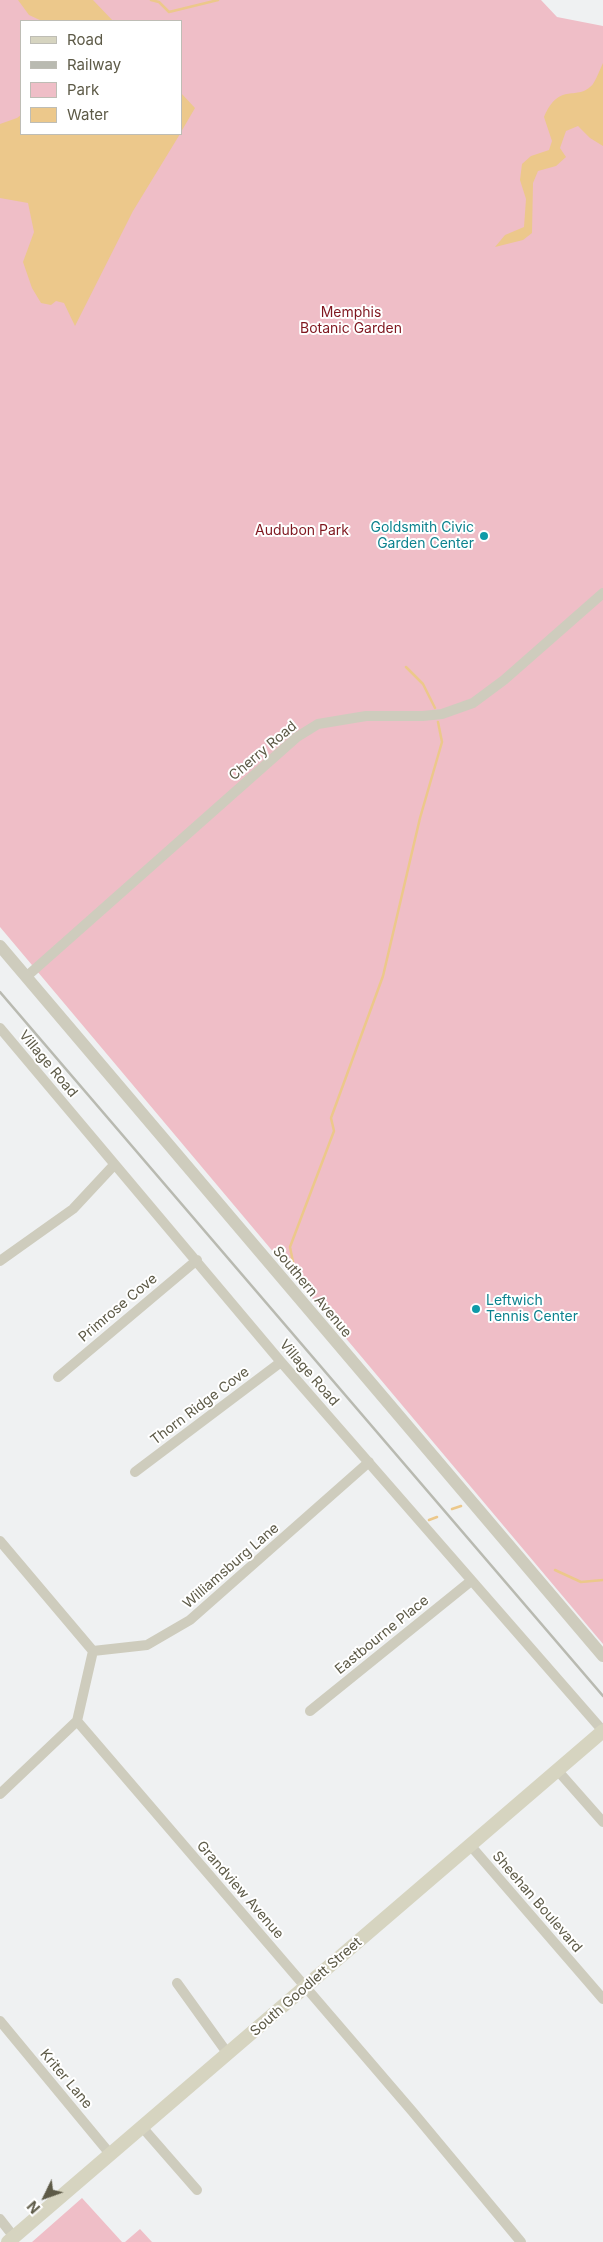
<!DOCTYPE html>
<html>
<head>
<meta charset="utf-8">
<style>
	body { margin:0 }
	#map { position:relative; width:603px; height:2242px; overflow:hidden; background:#eff1f2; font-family:Inter,sans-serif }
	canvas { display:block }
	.legend { position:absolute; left:20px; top:20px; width:162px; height:115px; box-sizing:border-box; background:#fff; border:1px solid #bebdb5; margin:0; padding:6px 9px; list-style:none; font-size:15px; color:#5d5a47 }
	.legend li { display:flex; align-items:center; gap:10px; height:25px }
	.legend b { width:25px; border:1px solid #bebdb5 }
	.north { position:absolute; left:20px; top:2172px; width:50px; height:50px; -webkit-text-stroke:4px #fff; paint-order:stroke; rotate:228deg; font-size:14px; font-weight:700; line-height:20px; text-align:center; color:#5d5a47 }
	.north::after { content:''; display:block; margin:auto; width:18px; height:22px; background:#5d5a47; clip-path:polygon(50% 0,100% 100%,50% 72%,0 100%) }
</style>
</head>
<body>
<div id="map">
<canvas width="603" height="2242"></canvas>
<ul class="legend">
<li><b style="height:6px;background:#d6d4c0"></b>Road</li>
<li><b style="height:6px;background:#b9bab1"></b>Railway</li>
<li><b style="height:14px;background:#efbec7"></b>Park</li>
<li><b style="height:14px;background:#ecc88b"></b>Water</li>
</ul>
<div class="north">N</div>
</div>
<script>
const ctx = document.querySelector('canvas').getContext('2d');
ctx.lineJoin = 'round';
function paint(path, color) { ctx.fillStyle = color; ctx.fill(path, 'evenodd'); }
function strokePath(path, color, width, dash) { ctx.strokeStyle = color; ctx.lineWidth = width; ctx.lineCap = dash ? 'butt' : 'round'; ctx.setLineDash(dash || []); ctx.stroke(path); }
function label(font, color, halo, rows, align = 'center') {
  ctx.font = font + ' Inter,sans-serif'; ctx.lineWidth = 4; ctx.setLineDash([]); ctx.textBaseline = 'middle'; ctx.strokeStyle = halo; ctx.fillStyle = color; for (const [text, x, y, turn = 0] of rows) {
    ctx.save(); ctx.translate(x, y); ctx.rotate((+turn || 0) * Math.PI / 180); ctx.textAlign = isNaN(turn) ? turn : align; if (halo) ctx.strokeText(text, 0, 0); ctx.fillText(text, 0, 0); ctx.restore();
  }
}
const green = new Path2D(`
	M0,0H541L557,17L603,26V1644L0,927ZM21,21H181V134H21Z
	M82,2198L122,2242H32Z
	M140,2229L152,2242H125Z`);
const water = new Path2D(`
	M18,0H93L113,21H42L29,15Z
	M603,63V146L590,138L578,126L566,131L560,148L566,157L556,166L538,171L533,183L532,233L523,240L495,247L505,235L524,227L526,199L520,180L522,164L531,156L549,150L552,141L544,117C560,80 577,103 593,84C597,78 600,69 603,63Z
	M181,93L195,108L181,132Z
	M21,115V134H180L133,211L75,326L64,303L56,301L51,305L41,303L32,288L23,262L34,232L28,203L0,198V124L17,118Z`);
const stream = new Path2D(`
	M151,0L159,2L169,12L218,0
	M406,667L423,684L435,708
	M294,1267L290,1247L334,1131L331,1118L383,976L420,818L442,742L438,722
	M452,1509L461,1506
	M429,1520L437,1517
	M555,1570L581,1582L603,1580`);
const minor = new Path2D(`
	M26,977L297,737L318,724L366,716H423L442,714L473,703L504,680L603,593
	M0,1028L281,1362L603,1731
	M0,1261L73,1209L114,1165
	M58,1377L197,1260
	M135,1472L281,1362
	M0,1541L93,1651L77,1721L412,2111L521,2242
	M93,1651L147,1645L190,1620L369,1462
	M310,1711L471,1581
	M558,1771L603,1822
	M0,1794L77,1721
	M470,1845L603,1999
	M177,1983L228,2054
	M0,2021L111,2155
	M142,2127L197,2190
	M0,2219L14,2237`);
const tertiary = new Path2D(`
	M0,946L603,1656`);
const secondary = new Path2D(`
	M8,2242L603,1731`);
const rail = new Path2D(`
	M0,992L603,1696`);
const markers = [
	[484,536,5,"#0f9aa8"],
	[476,1309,5,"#0f9aa8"]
];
const parkNames = [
	["Memphis",351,313],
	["Botanic Garden",351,329],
	["Audubon Park",302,531]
];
const cultureNames = [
	["Goldsmith Civic",474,528],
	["Garden Center",474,544],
	["Leftwich",486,1301,"left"],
	["Tennis Center",486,1317,"left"]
];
const streetNames = [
	["Cherry Road",263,751,-40],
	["Village Road",48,1064,50],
	["Southern Avenue",312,1292,50],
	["Primrose Cove",118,1308,-40],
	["Village Road",309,1373,49],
	["Thorn Ridge Cove",200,1406,-37],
	["Williamsburg Lane",231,1566,-41],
	["Eastbourne Place",382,1635,-39],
	["Grandview Avenue",240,1890,49],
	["Sheehan Boulevard",537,1902,49],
	["South Goodlett Street",306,1987,-41],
	["Kriter Lane",66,2079,50]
];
paint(green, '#efbec7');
paint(water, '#ecc88b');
strokePath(stream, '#ecc88b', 2.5);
strokePath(minor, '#ceccbd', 10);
strokePath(tertiary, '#ceccbd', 12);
strokePath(secondary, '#d6d4c0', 14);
strokePath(rail, '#b9bab1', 2.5);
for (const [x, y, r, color] of markers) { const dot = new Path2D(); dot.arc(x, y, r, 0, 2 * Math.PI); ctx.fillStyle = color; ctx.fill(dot); strokePath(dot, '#fff', 2); }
label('14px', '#7f171f', '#fff', parkNames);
label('14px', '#0d838f', '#fff', cultureNames, 'right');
label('14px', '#5d5a47', '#fff', streetNames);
</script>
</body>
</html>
